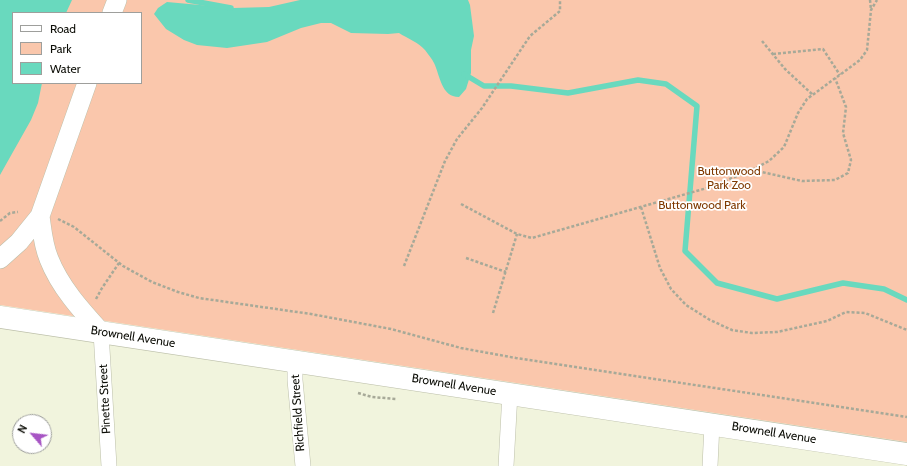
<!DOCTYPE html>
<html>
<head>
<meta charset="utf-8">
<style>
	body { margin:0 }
	#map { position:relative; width:907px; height:466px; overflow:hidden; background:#f1f4dd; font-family:Cabin,sans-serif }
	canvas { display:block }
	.legend { position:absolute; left:12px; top:12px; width:130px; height:72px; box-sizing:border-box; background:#fff; border:1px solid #9e9f9c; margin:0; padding:5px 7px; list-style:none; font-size:12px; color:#0d0e07 }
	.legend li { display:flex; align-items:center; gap:8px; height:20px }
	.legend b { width:20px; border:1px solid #9e9f9c }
	.north { position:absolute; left:12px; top:414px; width:40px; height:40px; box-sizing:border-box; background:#fff; border:1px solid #9e9f9c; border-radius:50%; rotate:298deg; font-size:11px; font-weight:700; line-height:16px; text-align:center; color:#0d0e07 }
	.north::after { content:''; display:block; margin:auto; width:14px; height:18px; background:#a755c4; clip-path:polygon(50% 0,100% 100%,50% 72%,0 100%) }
</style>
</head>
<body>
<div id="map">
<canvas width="907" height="466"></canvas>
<ul class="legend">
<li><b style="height:5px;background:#fff"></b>Road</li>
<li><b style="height:11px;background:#fac7ac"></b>Park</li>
<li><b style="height:11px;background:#69d9be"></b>Water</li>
</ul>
<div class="north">N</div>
</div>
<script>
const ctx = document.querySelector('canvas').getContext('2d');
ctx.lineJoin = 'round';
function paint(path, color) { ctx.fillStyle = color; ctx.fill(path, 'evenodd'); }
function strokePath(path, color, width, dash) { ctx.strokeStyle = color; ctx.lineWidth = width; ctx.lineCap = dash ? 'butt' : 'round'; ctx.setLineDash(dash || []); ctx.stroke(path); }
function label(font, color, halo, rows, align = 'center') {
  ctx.font = font + ' Cabin,sans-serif'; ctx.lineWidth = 3.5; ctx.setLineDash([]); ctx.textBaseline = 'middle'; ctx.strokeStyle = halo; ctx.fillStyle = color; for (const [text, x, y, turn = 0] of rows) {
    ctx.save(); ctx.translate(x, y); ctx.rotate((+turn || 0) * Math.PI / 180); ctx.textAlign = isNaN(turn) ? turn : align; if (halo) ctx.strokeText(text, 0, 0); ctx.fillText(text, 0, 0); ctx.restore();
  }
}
const green = new Path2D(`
	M0,0H907V442L0,305ZM13,13H141V83H13Z`);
const water = new Path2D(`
	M0,0H72L66,13H13V83H42L38,103L31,120L0,175Z
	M300,0H468L470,5L474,36L471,50V73L466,89L459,97C441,97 440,75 434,63C432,59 428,54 425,50C419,43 407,38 399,33L388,34L351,33L331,23H321L301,28L267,42L227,48L197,45L184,40L166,29L154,14L158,8L167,2L233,8L269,7Z`);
const stream = new Path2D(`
	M188,0L231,8
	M464,74L484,86H511L568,93L638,80L666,84L697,106L685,251L717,283L777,299L843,283L884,289L907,300`);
const path = new Path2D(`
	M870,0L871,10
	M762,41L785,69L813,95
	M773,54L823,49L840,75
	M753,170L802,181L835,180L848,173L851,160L843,133L846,107L835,78
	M461,204L517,234L532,238L707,188L752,170L769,161L784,147L798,113L807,99L860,60L867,50L871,10L877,0
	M641,207L660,268L671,289L686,305L710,320L732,330L752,333L777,332L827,321L846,312L865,313L907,330
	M58,219L74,227L123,266L152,282L178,292L199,298L311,314L391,329L461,348L516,358L907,417
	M0,221L10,213L18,212
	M466,258L506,272
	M404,266L445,161L457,139L482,108L530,36L560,11V0
	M96,299L102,288L119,263
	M493,313L517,234
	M358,393L372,397L396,399`);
const minor = new Path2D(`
	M101,332L109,466
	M295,361V380L303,466
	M506,466L510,393
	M710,466L712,424`);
const tertiary = new Path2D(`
	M112,13L117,0
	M40,216C42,230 43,245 49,259C60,287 81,310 101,332
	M0,259L19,242L40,216L87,83`);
const secondary = new Path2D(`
	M0,317L907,454`);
const parkNames = [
	["Buttonwood",729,171],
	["Park Zoo",729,185],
	["Buttonwood Park",702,205]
];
const streetNames = [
	["Brownell Avenue",133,337,9],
	["Brownell Avenue",454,385,9],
	["Pinette Street",105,399,-93],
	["Richfield Street",298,413,-94],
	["Brownell Avenue",774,433,9]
];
paint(green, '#fac7ac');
paint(water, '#69d9be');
strokePath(stream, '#69d9be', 5.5);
strokePath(minor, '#bcbfa9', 16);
strokePath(tertiary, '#bcbfa9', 20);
strokePath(secondary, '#bcbfa9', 23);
strokePath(path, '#a7a998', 2.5, [3, 2]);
strokePath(minor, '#fff', 15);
strokePath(tertiary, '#fff', 19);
strokePath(secondary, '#fff', 22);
label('12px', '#7f3901', '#fff', parkNames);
label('12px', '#0d0e07', '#fff', streetNames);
</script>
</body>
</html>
